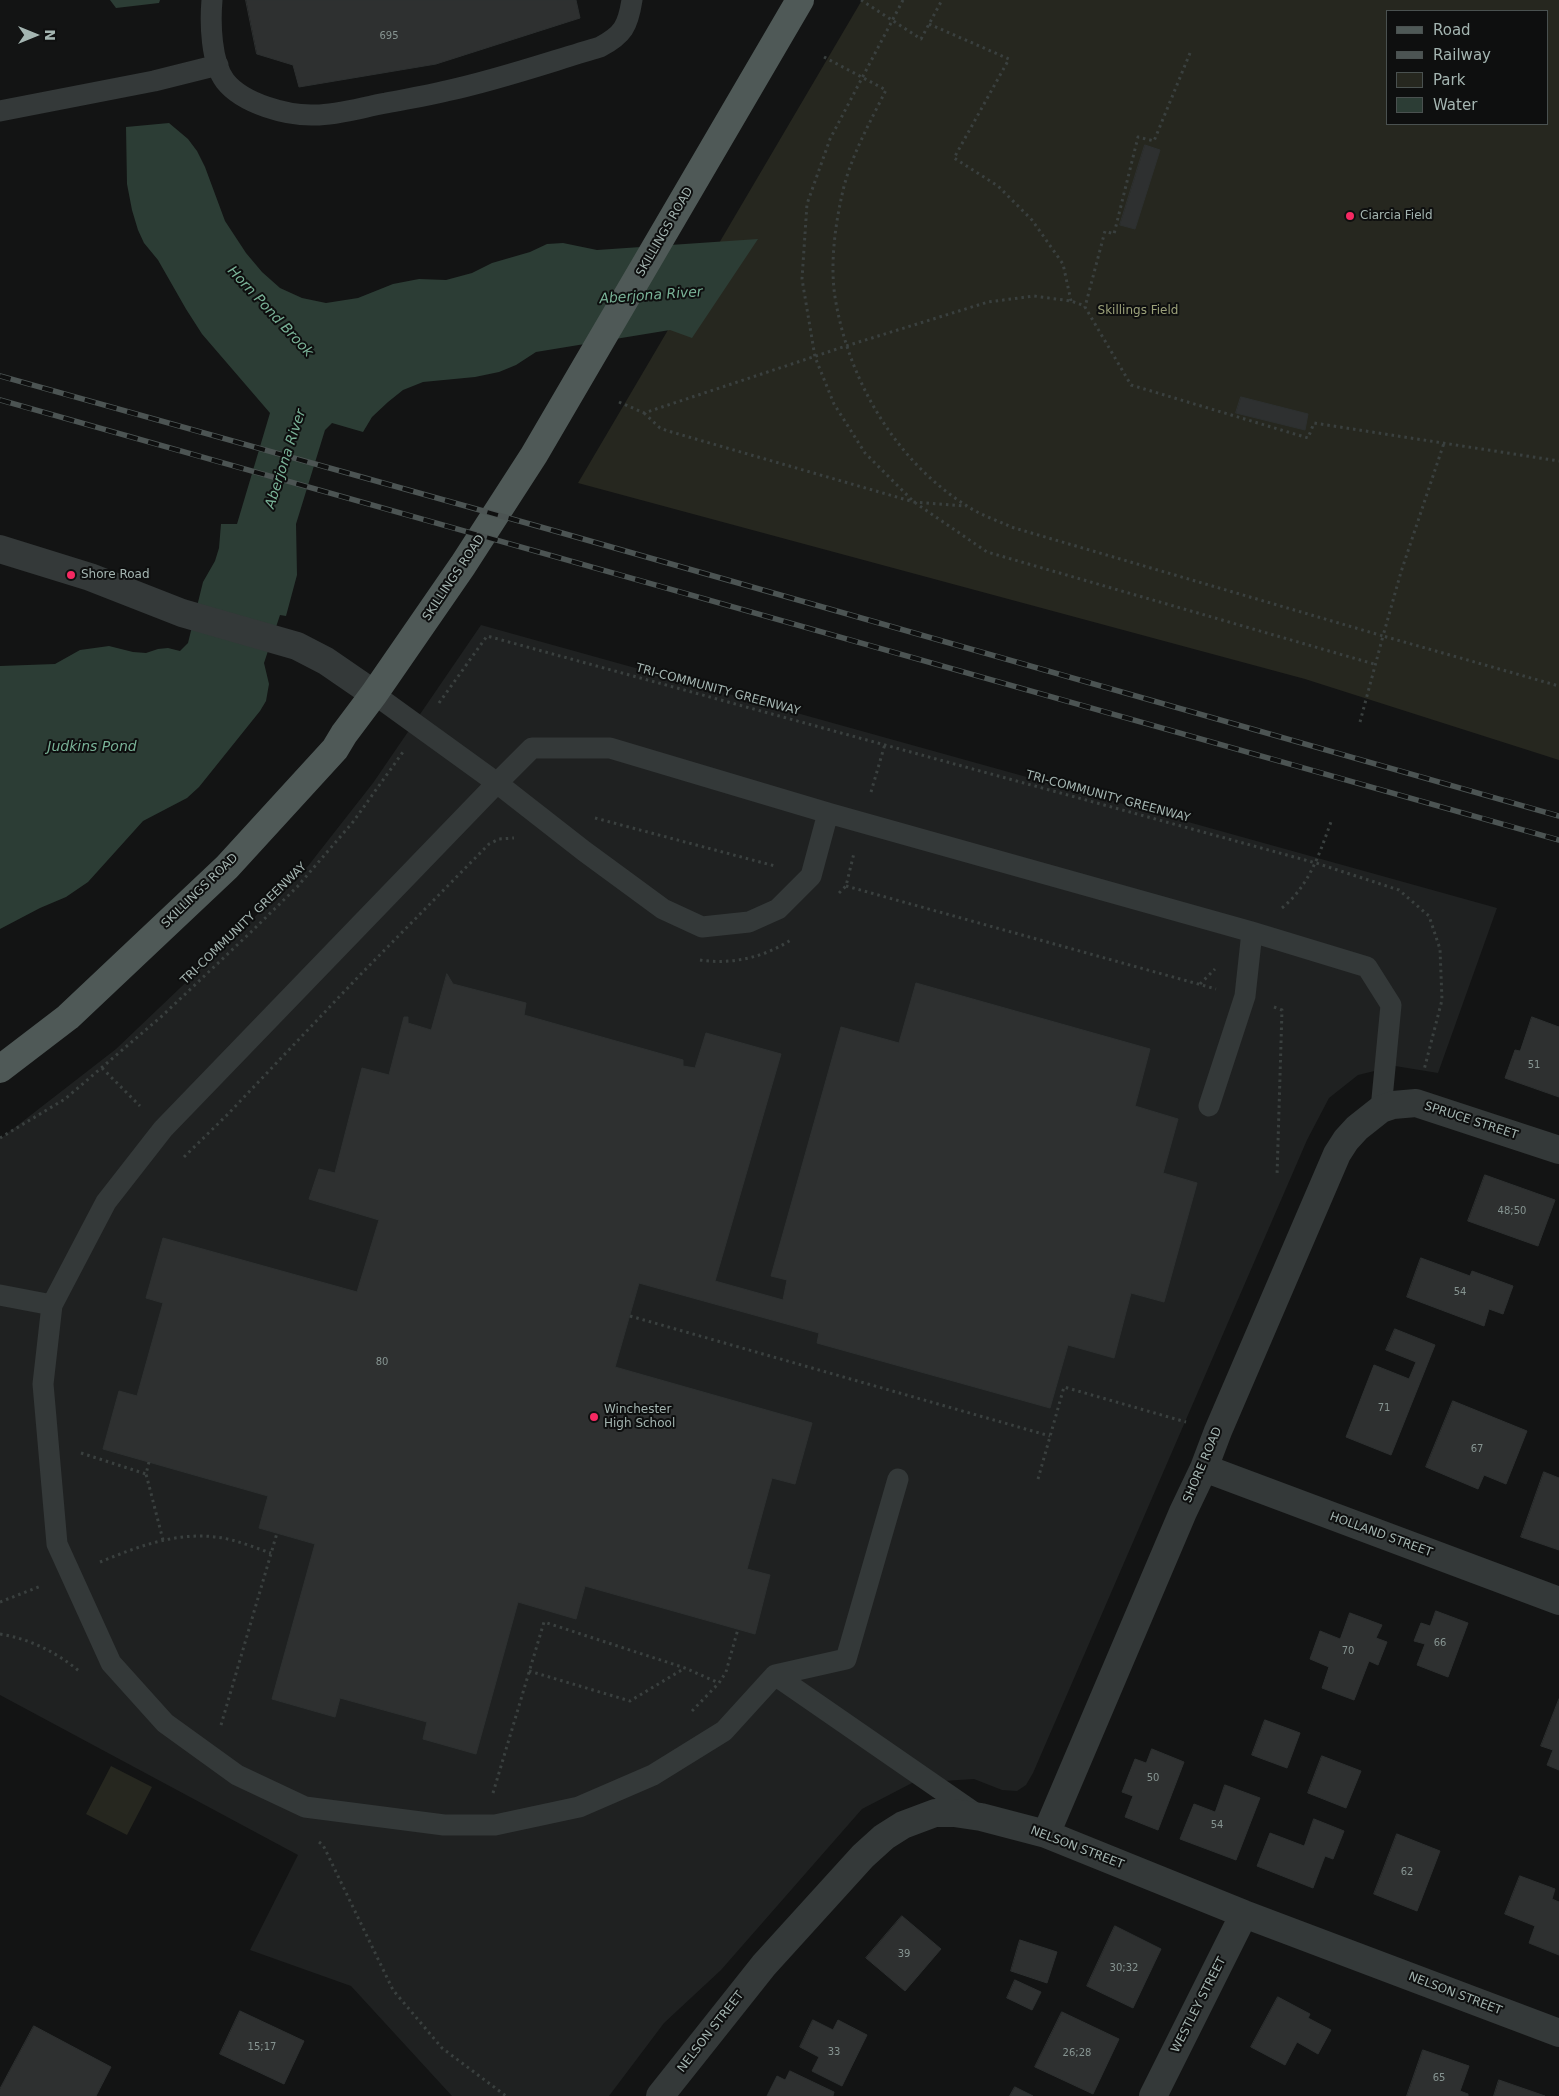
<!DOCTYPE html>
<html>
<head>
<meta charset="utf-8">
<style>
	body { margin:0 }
	#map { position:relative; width:1559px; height:2096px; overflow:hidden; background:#131414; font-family:"DejaVu Sans",sans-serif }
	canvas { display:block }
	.legend { position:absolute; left:1386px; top:10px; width:162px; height:115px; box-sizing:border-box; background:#0e0f0f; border:1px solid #4a5150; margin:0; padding:6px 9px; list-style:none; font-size:15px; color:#a4b5b1 }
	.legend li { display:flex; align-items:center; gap:10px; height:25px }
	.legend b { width:25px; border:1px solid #4a5150 }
	.north { position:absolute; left:10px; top:10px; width:50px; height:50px; -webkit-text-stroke:4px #0e0f0f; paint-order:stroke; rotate:90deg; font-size:14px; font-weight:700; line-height:20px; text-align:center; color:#a4b5b1 }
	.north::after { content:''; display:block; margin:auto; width:18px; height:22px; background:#a4b5b1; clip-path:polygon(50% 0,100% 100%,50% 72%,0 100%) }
</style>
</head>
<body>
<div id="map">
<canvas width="1559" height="2096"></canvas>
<ul class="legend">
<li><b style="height:6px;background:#4f5957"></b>Road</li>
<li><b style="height:6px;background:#4c5453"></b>Railway</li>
<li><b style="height:14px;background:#26271f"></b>Park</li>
<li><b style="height:14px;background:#2c3d35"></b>Water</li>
</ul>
<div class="north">N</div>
</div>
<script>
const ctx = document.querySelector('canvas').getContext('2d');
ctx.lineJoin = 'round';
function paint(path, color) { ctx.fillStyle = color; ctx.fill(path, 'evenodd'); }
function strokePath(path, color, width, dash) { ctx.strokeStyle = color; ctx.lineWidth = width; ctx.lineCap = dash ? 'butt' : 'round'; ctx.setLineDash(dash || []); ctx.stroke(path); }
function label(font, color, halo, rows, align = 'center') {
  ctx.font = font + ' "DejaVu Sans",sans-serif'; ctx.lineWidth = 4; ctx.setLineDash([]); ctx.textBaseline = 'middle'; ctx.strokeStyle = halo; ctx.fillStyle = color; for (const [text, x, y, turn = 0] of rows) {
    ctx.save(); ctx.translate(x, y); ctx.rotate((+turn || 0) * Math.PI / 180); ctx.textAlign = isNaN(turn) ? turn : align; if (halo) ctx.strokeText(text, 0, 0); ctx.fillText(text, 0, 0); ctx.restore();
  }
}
const built = new Path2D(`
	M481,625L1497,908L1438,1073L1395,1066L1358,1075L1329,1098L1307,1140L1033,1773L1026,1785L1017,1791L1002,1790L974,1779L912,1783L862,1809L721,1970L664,2023L609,2096H452L351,1986L250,1950L298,1855L0,1695V1139L116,1049L308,866L373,783Z`);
const green = new Path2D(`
	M862,0H1559V760L1305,679L578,483ZM1388,11H1548V124H1388Z
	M111,1766L152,1787L127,1835L86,1814Z`);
const water = new Path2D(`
	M110,0H160L159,3L116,8Z
	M169,123L188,139L197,151L205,167L225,221L246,253L262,272L280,288L302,298L326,303L358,298L393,284L419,279L446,280L472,273L492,263L530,252L547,244L563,243L597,250L758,239L692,338L670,330L536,352L516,365L499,372L475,377L423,382L403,390L388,402L372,417L363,432L332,423L325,430L296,524L297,575L286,616L280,615L264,663L269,684L266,701L260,711L199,787L187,798L143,821L88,882L66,897L40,908L0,929V666L55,664L80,650L109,646L133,652L146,653L158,649L168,648L180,651L188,643L203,582L215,561L219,548L221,524H237L270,413L202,334L186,309L158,260L144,243L138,230L132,210L127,184L126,127Z`);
const building = new Path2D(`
	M246,0H576L580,18L436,64L299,87L293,65L257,54Z
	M1145,145L1160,150L1135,229L1120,225Z
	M1241,397L1308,414L1305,430L1236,413Z
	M447,974L453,984L526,1003L524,1015L683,1060V1066L695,1068L706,1033L781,1054L715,1281L783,1300L787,1280L771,1276L841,1027L899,1043L916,983L1150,1049L1135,1106L1178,1119L1163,1173L1197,1183L1164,1302L1131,1293L1114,1358L1068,1345L1050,1408L817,1343L819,1333L639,1283L615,1367L812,1423L795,1484L772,1478L747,1569L770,1575L755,1634L585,1586L576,1619L518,1602L476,1754L423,1739L427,1722L340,1698L335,1717L272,1699L315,1544L259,1528L268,1496L103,1449L119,1391L137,1396L163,1303L146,1298L163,1238L357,1292L379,1220L309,1199L319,1169L335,1173L362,1068L389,1075L404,1017H408V1023L431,1030Z
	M1532,1017L1559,1027V1097L1505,1078L1515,1050L1520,1051Z
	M1485,1175L1555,1200L1538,1246L1468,1221Z
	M1421,1258L1470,1276L1472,1271L1513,1286L1503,1314L1489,1309L1484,1326L1407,1297Z
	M1395,1329L1435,1345L1391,1455L1346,1437L1374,1365L1409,1379L1416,1362L1386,1350Z
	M1453,1401L1527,1431L1506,1484L1484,1475L1478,1489L1426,1467Z
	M1544,1472L1559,1478V1550L1521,1537Z
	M1436,1611L1468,1623L1448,1677L1417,1665L1425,1644L1414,1641L1421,1623L1430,1626Z
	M1350,1613L1382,1625L1376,1638L1387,1642L1378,1665L1369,1661L1354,1700L1322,1688L1329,1667L1310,1659L1320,1631L1340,1639Z
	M1559,1699V1770L1547,1765L1553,1750L1541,1746Z
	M1265,1720L1300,1733L1287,1768L1252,1755Z
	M1152,1749L1184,1762L1158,1830L1125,1817L1133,1796L1122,1792L1135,1759L1146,1763Z
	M1322,1756L1361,1771L1346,1808L1308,1793Z
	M1225,1785L1260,1798L1236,1860L1180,1839L1194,1804L1215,1812Z
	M1314,1819L1344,1831L1333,1859L1325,1856L1313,1888L1257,1866L1270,1833L1304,1846Z
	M1397,1834L1440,1851L1417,1911L1374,1894Z
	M1520,1876L1555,1889L1552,1899L1559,1902V1955L1529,1943L1535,1926L1505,1914Z
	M902,1916L941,1949L905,1991L866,1958Z
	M1115,1926L1161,1949L1133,2008L1087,1986Z
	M1020,1940L1057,1952L1047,1983L1011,1971Z
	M1015,1980L1041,1992L1032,2010L1007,1998Z
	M1278,1997L1310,2014L1308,2018L1331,2030L1318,2054L1297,2042L1285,2065L1251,2047Z
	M240,2011L304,2041L284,2084L220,2054Z
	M1062,2012L1119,2039L1093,2094L1035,2067Z
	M813,2020L833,2030L838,2020L867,2035L842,2086L812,2071L819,2057L800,2047Z
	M34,2026L111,2067L96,2096H0V2089Z
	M1423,2050L1469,2066L1460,2091L1468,2094V2096H1407Z
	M790,2071L834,2092L833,2096H767L777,2076L785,2080Z
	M1499,2080L1545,2096H1494Z
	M1015,2087L1033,2096H1010Z`);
const path = new Path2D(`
	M861,0L921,39L942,0
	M903,0L830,139L807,204L802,279L815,357L834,404L865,453L914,502L987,552L1374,664
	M929,24L1009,59L954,158L998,186L1032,220L1063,264L1071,301
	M1190,53L1154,141L1138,137L1114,234L1105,231L1085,307L1131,385L1308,438L1314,423L1559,461
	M824,57L886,90C870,122 849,160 842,195C835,226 830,265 835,297C848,379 895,461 967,506C980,515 997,520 1011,527L1383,636L1401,572L1444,443
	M619,402L644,413L846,346L988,302L1034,296L1071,301L1085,306
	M644,413L660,428L668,431L914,502L966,506
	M439,703L487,636L1316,863L1399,890L1429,916L1440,949L1442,1000L1424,1070
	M1360,722L1383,636L1559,686
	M871,792L885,744
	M595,818L775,866
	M846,886L1216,989
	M839,893L846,886L854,853
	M1282,908C1310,885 1320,852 1332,819
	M700,960C731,965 766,957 792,939
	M1200,984L1215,969
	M1274,1007L1282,1010L1277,1176
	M102,1068L140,1106
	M0,1138L65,1099L162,1016L252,931L297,887L353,822L403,752
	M184,1157L228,1114L359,976L489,844L499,839L514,838
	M630,1316L1050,1436
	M81,1453L146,1474
	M149,1462L146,1474L163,1540
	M1038,1479L1064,1387L1186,1422
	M100,1562C137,1547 175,1532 216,1537C234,1539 253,1547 271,1553
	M0,1602L41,1586
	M0,1634C30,1639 56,1652 79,1671
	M529,1671L630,1701L685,1668
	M692,1711L719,1683L726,1672L738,1629
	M221,1725L277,1533
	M493,1793L544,1622L685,1668L719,1683
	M319,1842L323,1845L393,1990L442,2048L506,2096`);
const lane = new Path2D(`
	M212,0C210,23 211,62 225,81C243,104 288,116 315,115C339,115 363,107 386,103C406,99 426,96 446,91C498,80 549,62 600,47C623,35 628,26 632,0
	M0,111L154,81L218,65
	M374,694L497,783L163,1129L106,1202L52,1305L43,1384L57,1544L111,1663L165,1723L237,1775L305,1807L444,1825H495L579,1807L653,1775L724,1731L775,1675L846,1659L898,1479
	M532,748H610L828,813L811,876L778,909L749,922L702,927L663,909L584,851L497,783Z
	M828,813L1252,932L1367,967L1391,1005L1381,1109
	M1209,1106L1245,996L1252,932
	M0,1295L52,1305
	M775,1675L979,1816`);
const street = new Path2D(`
	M0,549L90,577L182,613L297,646L326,661L374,694
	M1204,1468L1559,1601
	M1046,1834L1183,1512L1204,1468L1218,1431L1337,1154L1346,1140L1357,1128L1381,1109L1393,1105L1416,1103L1559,1150
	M660,2096L764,1965L863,1856L884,1837L903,1825L935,1813H954L981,1817L1046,1834L1244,1914L1559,2033
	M1153,2096L1244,1914`);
const primary = new Path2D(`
	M0,1069L68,1017L227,867L335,749L344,734L374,694L463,565L534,455L800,0`);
const rail = new Path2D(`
	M0,376L555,531L1559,816
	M0,400L1559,840`);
const markers = [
	[1350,216,5,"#f62962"],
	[71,575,5,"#f62962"],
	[594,1417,5,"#f62962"]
];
const numberNames = [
	["695",389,36],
	["51",1534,1065],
	["48;50",1512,1211],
	["54",1460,1292],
	["80",382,1362],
	["71",1384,1408],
	["67",1477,1449],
	["66",1440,1643],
	["70",1348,1651],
	["50",1153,1778],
	["54",1217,1825],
	["62",1407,1872],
	["39",904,1954],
	["30;32",1124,1968],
	["15;17",262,2047],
	["33",834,2052],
	["26;28",1077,2053],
	["65",1439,2078]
];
const poiNames = [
	["Ciarcia Field",1360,216],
	["Shore Road",81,575],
	["Winchester",604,1410],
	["High School",604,1424]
];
const streetNames = [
	["SKILLINGS ROAD",665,232,-60],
	["SKILLINGS ROAD",454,578,-56],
	["TRI-COMMUNITY GREENWAY",718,690,15],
	["TRI-COMMUNITY GREENWAY",1108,797,15],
	["SKILLINGS ROAD",200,891,-44],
	["TRI-COMMUNITY GREENWAY",244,924,-44],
	["SPRUCE STREET",1471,1121,18],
	["SHORE ROAD",1203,1465,-67],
	["HOLLAND STREET",1381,1535,20],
	["NELSON STREET",1077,1848,21],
	["NELSON STREET",1455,1994,21],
	["WESTLEY STREET",1199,2005,-63],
	["NELSON STREET",711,2032,-52]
];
const parkNames = [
	["Skillings Field",1138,311]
];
const waterNames = [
	["Aberjona River",651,296,-4],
	["Horn Pond Brook",270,312,47],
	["Aberjona River",286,459,-72],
	["Judkins Pond",92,747]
];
paint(built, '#1f2121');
paint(green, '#26271f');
paint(water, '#2c3d35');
paint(building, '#2e3030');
strokePath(building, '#2d3030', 1);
strokePath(path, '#3a403f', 3, [2.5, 4]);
strokePath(lane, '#343939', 21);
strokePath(street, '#343939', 28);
strokePath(primary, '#4f5957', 28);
strokePath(rail, '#4c5453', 5.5);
strokePath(rail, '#0e0f0f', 4, [11]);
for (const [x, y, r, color] of markers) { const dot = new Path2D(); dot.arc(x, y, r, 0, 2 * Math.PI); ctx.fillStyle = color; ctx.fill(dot); strokePath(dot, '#0e0f0f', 2); }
label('10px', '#869491', null, numberNames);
label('12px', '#a4b5b1', '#0e0f0f', poiNames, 'left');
label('12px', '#a4b5b1', '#0e0f0f', streetNames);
label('12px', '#9ca17a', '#0e0f0f', parkNames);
label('italic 14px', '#79b297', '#0e0f0f', waterNames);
</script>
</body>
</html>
